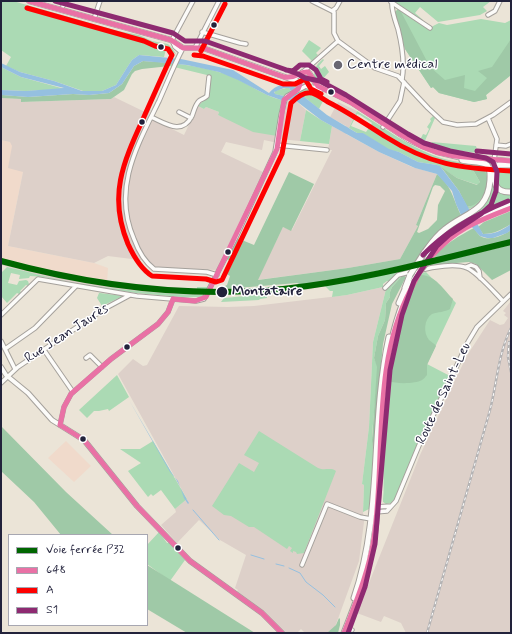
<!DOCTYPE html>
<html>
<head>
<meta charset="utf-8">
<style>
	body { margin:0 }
	#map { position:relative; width:512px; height:634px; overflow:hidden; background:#ebe4d7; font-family:Mynerve,sans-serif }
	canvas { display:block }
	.frame { position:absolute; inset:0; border:2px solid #22223b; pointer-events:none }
	.legend { position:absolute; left:8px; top:534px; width:140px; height:92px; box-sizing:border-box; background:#fff; border:1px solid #a7a7b1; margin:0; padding:5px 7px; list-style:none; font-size:12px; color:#22223b }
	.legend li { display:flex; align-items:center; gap:8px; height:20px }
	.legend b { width:20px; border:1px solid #a7a7b1 }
</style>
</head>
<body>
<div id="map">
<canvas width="512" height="634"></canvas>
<div class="frame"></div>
<ul class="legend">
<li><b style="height:5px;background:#060"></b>Voie ferrée P32</li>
<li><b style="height:5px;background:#e971a5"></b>648</li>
<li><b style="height:5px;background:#fe0000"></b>A</li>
<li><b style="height:5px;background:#8e2a71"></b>S1</li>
</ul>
</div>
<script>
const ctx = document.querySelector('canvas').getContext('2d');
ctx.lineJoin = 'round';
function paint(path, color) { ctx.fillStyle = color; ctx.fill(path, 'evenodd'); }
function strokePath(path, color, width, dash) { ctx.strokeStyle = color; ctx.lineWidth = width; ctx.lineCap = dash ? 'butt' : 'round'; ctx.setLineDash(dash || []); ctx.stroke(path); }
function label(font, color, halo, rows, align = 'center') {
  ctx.font = font + ' Mynerve,sans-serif'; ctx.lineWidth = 3; ctx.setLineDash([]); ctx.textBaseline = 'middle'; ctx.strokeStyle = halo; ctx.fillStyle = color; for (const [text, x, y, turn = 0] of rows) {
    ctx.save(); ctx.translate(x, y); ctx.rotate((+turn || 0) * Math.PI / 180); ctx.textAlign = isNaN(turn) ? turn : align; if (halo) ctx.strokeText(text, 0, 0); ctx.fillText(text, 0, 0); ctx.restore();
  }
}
const built = new Path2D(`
	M1,140L11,142L23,172L8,246L94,263L108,268L107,282L49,271L1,258Z
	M66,441L91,466L74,482L48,458Z`);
const industrial = new Path2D(`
	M114,97L145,112L148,107L151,109L148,117L184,135L198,106L204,109L206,107L219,112L218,115L277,136L282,100H295L306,110L300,141L279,139L278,143L264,140L262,150L226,142L221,152L263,172L217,270L160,268L154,267L148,261L108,256L94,263L8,246L23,172L8,168L12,146L10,142L1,140V98L21,99V102L111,99Z
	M338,102L357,111L346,134L379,152L412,167L437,174L416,225L418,226L400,259L348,268L257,280L283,227L292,230L332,150H328L332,126L343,132L346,126L330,117Z
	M511,241V245L378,276L325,286L305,290L304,289L246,294L205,295L200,297L131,292L94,287L57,280L1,265V258L49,271L107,282L140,286L203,289L209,291H240L297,286L353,276Z
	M383,287L386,289L373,342L369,427L362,484L364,485L363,512L364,522L359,561L335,627L332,633H305L301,629L297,633H284L264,611L236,593L238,590L235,588L246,555L220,540L199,520L177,543L161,525L176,512L175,509L187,499L118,374L133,359L143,366L147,365L179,306L228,307L254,306L347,295Z
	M511,301V633H406L401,623L384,616L381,622L357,613L420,455L455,380L468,354L490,320L500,325L504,324L508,318L504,315L506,313L503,311Z`);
const green = new Path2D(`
	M1,1H13L118,31L139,35L152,41L168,44L172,48L176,54L166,49L164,57L139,55L132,60L128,66L116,85L102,91H83L54,81L20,72L6,66L11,57L1,50Z
	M395,1H491L483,7L487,11L480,15L438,22L420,7L415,13L423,20V24L430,29L433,26L439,23L447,25L481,19L505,23L511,20V75L486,95L487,99L474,102L439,93L433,87L431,88L405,49L394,13L399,8Z
	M309,40L321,48L316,53L318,55L312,61L302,51Z
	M323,59L324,60L319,66L321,69L325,66L329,72L320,82L328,86L327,87L317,83C311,74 315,65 323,59Z
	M173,63C192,66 213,69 231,76C249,84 264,96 282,100L277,136L253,132L218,115L219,112L206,107L204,109L198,106L208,96L211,76L170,66Z
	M1,67L21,77L65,89L26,91L1,90Z
	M300.5 79a4.5 4.5 0 1 1 9 0a4.5 4.5 0 1 1-9 0Z
	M288,81L294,83L299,88H307L325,97L319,109L298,92L296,88L287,84Z
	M286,88H289L291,91L284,96L274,94L275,91Z
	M306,110L321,120L332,126L329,144L300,141Z
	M357,111C385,128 410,148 441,158C456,163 470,162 484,166L489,171C486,189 488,202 469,209L467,207H469C483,197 482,197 487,181L473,170L480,182L478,185L457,178L437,165L418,162L399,152L389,150L362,133H357L349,128ZM357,114L360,115L372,123L366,132L351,126Z
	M433,116L435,118L424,143L420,140L423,134L426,135L429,129L427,127L431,121L430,119Z
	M432,142L476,146L478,153L430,147Z
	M430,148L478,154L479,158L452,155Z
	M511,166V190C508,190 504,190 501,188C494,184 494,173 499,167Z
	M492,173L494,186L511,194V202L476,215L475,213C490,200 490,193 492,173Z
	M464,218L466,222L439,241L427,253L441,234Z
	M1,258C65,276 130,288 197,289V287H207L210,282L211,283L206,291C136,291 68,279 1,260Z
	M7,267C30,272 53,279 76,283C119,290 162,294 205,295L200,297H182L136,293L94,287L44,277L30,276L29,278L19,279L20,275L11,273L8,283L17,285L19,281L26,280L28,281L29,284L28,286L26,285L20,291L21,292L19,294L17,293L7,303L1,296V273Z
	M412,268L410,270L398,273L389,281H387L383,284V287L347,295L332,297L333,291H330L325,286Z
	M426,272L456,303L427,364L450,376L427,423L394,500L391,503L386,504L383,502V499C385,482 382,465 383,447C387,399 389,350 405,305C409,294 415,284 420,274Z
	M403,275L392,287L390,292V297L386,303L385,320L378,336L374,358L378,367L372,435L373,451H374L370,505L369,509L363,512L364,485L362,484L369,427L373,342L386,289L399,276Z
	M99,293H100L123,296L102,306L97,298Z
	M267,294V298L260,299L259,300L221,302L224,298Z
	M117,375L129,397L109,411L108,409L99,411H94L87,418L79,410Z
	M259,431L318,468C324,471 331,467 336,471L304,553L297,554L296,552L293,551V553L290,551L292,548L289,546L287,549L254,527H249L231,516L224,515L212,506L239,463L254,472L259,463L244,455Z
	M153,441L187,499L175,509L161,490L153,496L151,494L148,497L128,471L141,463L120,449H140Z
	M159,532L167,543H170L185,560L170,581L147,564V545Z`);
const forest = new Path2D(`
	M399,8L430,67L445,80L465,75L464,88L475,91L487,78L478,71L492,67L511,39V75L486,95L487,99L474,102L439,93L433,87L431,88L405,49L394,13Z
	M143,61L173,63L170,66L142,69L135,71L132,74L124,90L111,99L21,102V99L1,98V95H3L28,97L73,94L89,95L109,93L122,84L134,66Z
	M441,167L457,178L477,185L480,182L473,170L474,168L484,170C493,182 482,206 467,207L459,191Z
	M289,172L314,184L291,231L283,227L258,280L348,268L400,259L418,226L416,225L437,174C452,186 453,199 461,215L435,235L414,263L353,276L301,285L297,283L226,289L225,286L227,285L230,276L227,274L233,262L226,259L237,238L254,245ZM435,185L440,186L445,191L438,205L437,220L428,229L419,233L417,232L433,187Z
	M511,211V224C501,230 494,234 483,234L478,227L484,222Z
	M474,228C476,231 478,234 480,236C489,242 504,235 511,230V241L434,259C437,248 464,233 474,228Z
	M511,245V270L492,280L476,264L469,262L430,265V264Z
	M403,275L406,277L392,304L383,344L373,452L372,440L377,367L374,358L378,336L385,320L386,303L390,297V292L392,287Z
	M421,275C435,275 444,290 453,299L450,309C445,312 438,312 432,314C424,319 423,333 429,340C431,342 434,343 436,346L427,365V375C425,377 424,379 422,380C415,384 396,384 389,381C393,342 401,312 419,276Z
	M1,426L66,492L113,535H61L34,502L1,471Z
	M147,565L255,633H187L147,609Z
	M339,618L340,619V625L338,633H327L336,625Z`);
const water = new Path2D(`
	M139,55L181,59L233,70L269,93C277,84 286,82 296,88L291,91L289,88H284L274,92L275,94L284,96L282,100H281L267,95L238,80L219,72L187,65L143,61L134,66L122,84L109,93L89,95L73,94L28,97L1,95V90L26,91L64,88L21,77L1,67V63L20,72L54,81L82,91H102L116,85L128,66L132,60Z
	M298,92L327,115L357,133H363L389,149L399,152L418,162L437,165L440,166L459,191L483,234C495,234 501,231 511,224V230L507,233L493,238H487L480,236L461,215L456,204L452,191L437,174L415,168L379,152L321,120L295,100H287Z
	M129,400L171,472C179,482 182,493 189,503L188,504L184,498L178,481L170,472Z`);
const stream = new Path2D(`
	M193,510L219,540
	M251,555L264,559
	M276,564L284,566
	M289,568L300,573L306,582L323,595L335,607`);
const minor = new Path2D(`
	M312,1L334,12V33L338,41L375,68L398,76L428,108L443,122L457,125L476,124L493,115L511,102
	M392,1C391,10 395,20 398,29C402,45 405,63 402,80
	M391,2L430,28
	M63,6L65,1
	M332,11L336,8L340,1
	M488,15L495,11L500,1
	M94,19L100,1
	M202,32L240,43L246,44
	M183,48C174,65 167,83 159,101C137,146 112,189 134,239C138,250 145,262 154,269L207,272L217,275
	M195,48L219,1
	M181,52L175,47L172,40L193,1
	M303,72L338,41
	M179,112L191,118
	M151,117C165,123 182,136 192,116C194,111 195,105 199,101C201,99 204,99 207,96L209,77
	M488,118L497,139L494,161
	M383,127L400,101L404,82
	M277,145L327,150
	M496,145L506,146L511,144
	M466,267L471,265L476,267L479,271L480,278
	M421,270C432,267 456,263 467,268C477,272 495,293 503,301
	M385,288L398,275L413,271
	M1,315L38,279L137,296L196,301L204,299L236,237L275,152L281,115L285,99L287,96L306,86
	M1,341L15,369
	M5,349L35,328L76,286
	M44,350L73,392
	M86,358L90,355L102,367
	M1,383L18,367L104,309L130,295
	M60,425L64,407L71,394L111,359L158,324L168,312L173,299
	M376,507L391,506
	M375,512L387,511L396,501L420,443L468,342L477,327L511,294
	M302,565L327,504L360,517L371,519
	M346,628L352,630`);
const tertiary = new Path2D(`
	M1,367L6,375L28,393L52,420L84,440L137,506L190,561L262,613L282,633`);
const secondary = new Path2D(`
	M29,1L171,40L183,48H203L299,82
	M290,78L296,77L303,72L309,73L317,85L351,102L409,140L422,146L437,152L458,157L511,161
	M307,86L320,90`);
const primary = new Path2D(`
	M494,162C495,176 490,193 511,192
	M494,169L499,165H511
	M424,253C430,245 436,236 444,230C465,212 488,213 490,180C490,175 491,169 487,165C482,161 469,162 462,160
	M426,257C449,231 479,217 511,204
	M405,288L410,275
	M399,303L406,287
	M354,598C383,514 370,424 389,337
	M344,633C356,602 369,571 374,538C386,455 372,345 418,273`);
const rail = new Path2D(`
	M509,342L508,357L511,372
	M427,633C448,559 469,485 490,410C497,383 498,354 511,328`);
const primaryBridge = new Path2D(`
	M418,273L432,256
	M410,275L424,253`);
const bus1 = new Path2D(`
	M29,1L171,40L183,48H203L284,77C297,79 298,71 308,72L318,86L350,102L398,133L423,147L436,152L454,156L511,161
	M173,299L195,301L206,297L277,149L284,100L298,89L300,84
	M60,425L84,440L137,506L190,561L262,613L282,633
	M60,425L64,407L71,394L111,359L158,324L168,312L173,299
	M344,633C356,602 369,571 374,538C386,456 371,365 411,289C414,283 417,276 421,270C427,261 436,251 445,243C463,226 488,217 511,208`);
const bus2 = new Path2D(`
	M27,8L144,41L155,46L168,49L172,55C162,76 153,97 143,119C123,163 108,196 128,244C133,255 141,269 152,276L206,279L216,282L222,280L282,154L291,103C296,98 304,91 312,93C318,95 323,99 328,102C348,112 367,125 386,137C430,165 460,168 511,171
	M201,51L225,4
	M194,55L203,56L283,84H295L305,79L311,89L321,94`);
const bus3 = new Path2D(`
	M55,1L173,33L185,41H205L298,74L305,78L320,81L346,95L408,134L424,143L450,151L486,158L493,162L497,172L496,191L491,205L481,214L449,235L437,246L414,281L402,315L390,370L375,544L365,587L348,633
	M286,70L293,71L300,65H309L316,70L321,79L327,82
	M477,151L511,154
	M423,255C447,230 476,214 508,201`);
const rail1 = new Path2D(`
	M1,261C93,286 187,298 283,289C360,281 436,260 511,242`);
const markers = [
	[214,25,3.5,"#22223b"],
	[161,47,3.5,"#22223b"],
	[338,65,5,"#686672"],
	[331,92,3.5,"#22223b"],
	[142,122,3.5,"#22223b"],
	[228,252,3.5,"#22223b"],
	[222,292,6,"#22223b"],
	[127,347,3.5,"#22223b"],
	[83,439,3.5,"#22223b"],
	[178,548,3.5,"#22223b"]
];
const poiNames = [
	["Centre médical",347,65]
];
const stopNames = [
	["Montataire",232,292]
];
const streetNames = [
	["Rue Jean Jaurès",67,334,-33],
	["Route de Saint-Leu",444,394,-65]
];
paint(built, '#f0dacb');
paint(industrial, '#ddd0c9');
paint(green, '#abdab4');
paint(forest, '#9fc9a7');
paint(water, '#95c0e0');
strokePath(stream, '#95c0e0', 1);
strokePath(minor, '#a5a19c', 5.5);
strokePath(tertiary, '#a5a19c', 6);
strokePath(secondary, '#a5a19c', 6);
strokePath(primary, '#a5a19c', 7);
strokePath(minor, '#fcfbf9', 3.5);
strokePath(tertiary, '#fcfbf9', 4);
strokePath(secondary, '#fcfbf9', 4.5);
strokePath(primary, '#fcfbf9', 5);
strokePath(rail, '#b4b3b4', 2.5);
strokePath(rail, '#fff', 1, [3]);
strokePath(primaryBridge, '#a5a19c', 7, []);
strokePath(primaryBridge, '#fcfbf9', 5);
strokePath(bus1, '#e971a5', 5);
strokePath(bus2, '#fe0000', 5);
strokePath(bus3, '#8e2a71', 5);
strokePath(rail1, '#060', 6);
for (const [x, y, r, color] of markers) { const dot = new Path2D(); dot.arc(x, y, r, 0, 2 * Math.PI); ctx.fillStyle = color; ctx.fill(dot); strokePath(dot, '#fff', 1.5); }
label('14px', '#22223b', '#fff', poiNames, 'left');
label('bold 14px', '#22223b', '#fff', stopNames, 'left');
label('14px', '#22223b', '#fff', streetNames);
</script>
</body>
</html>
